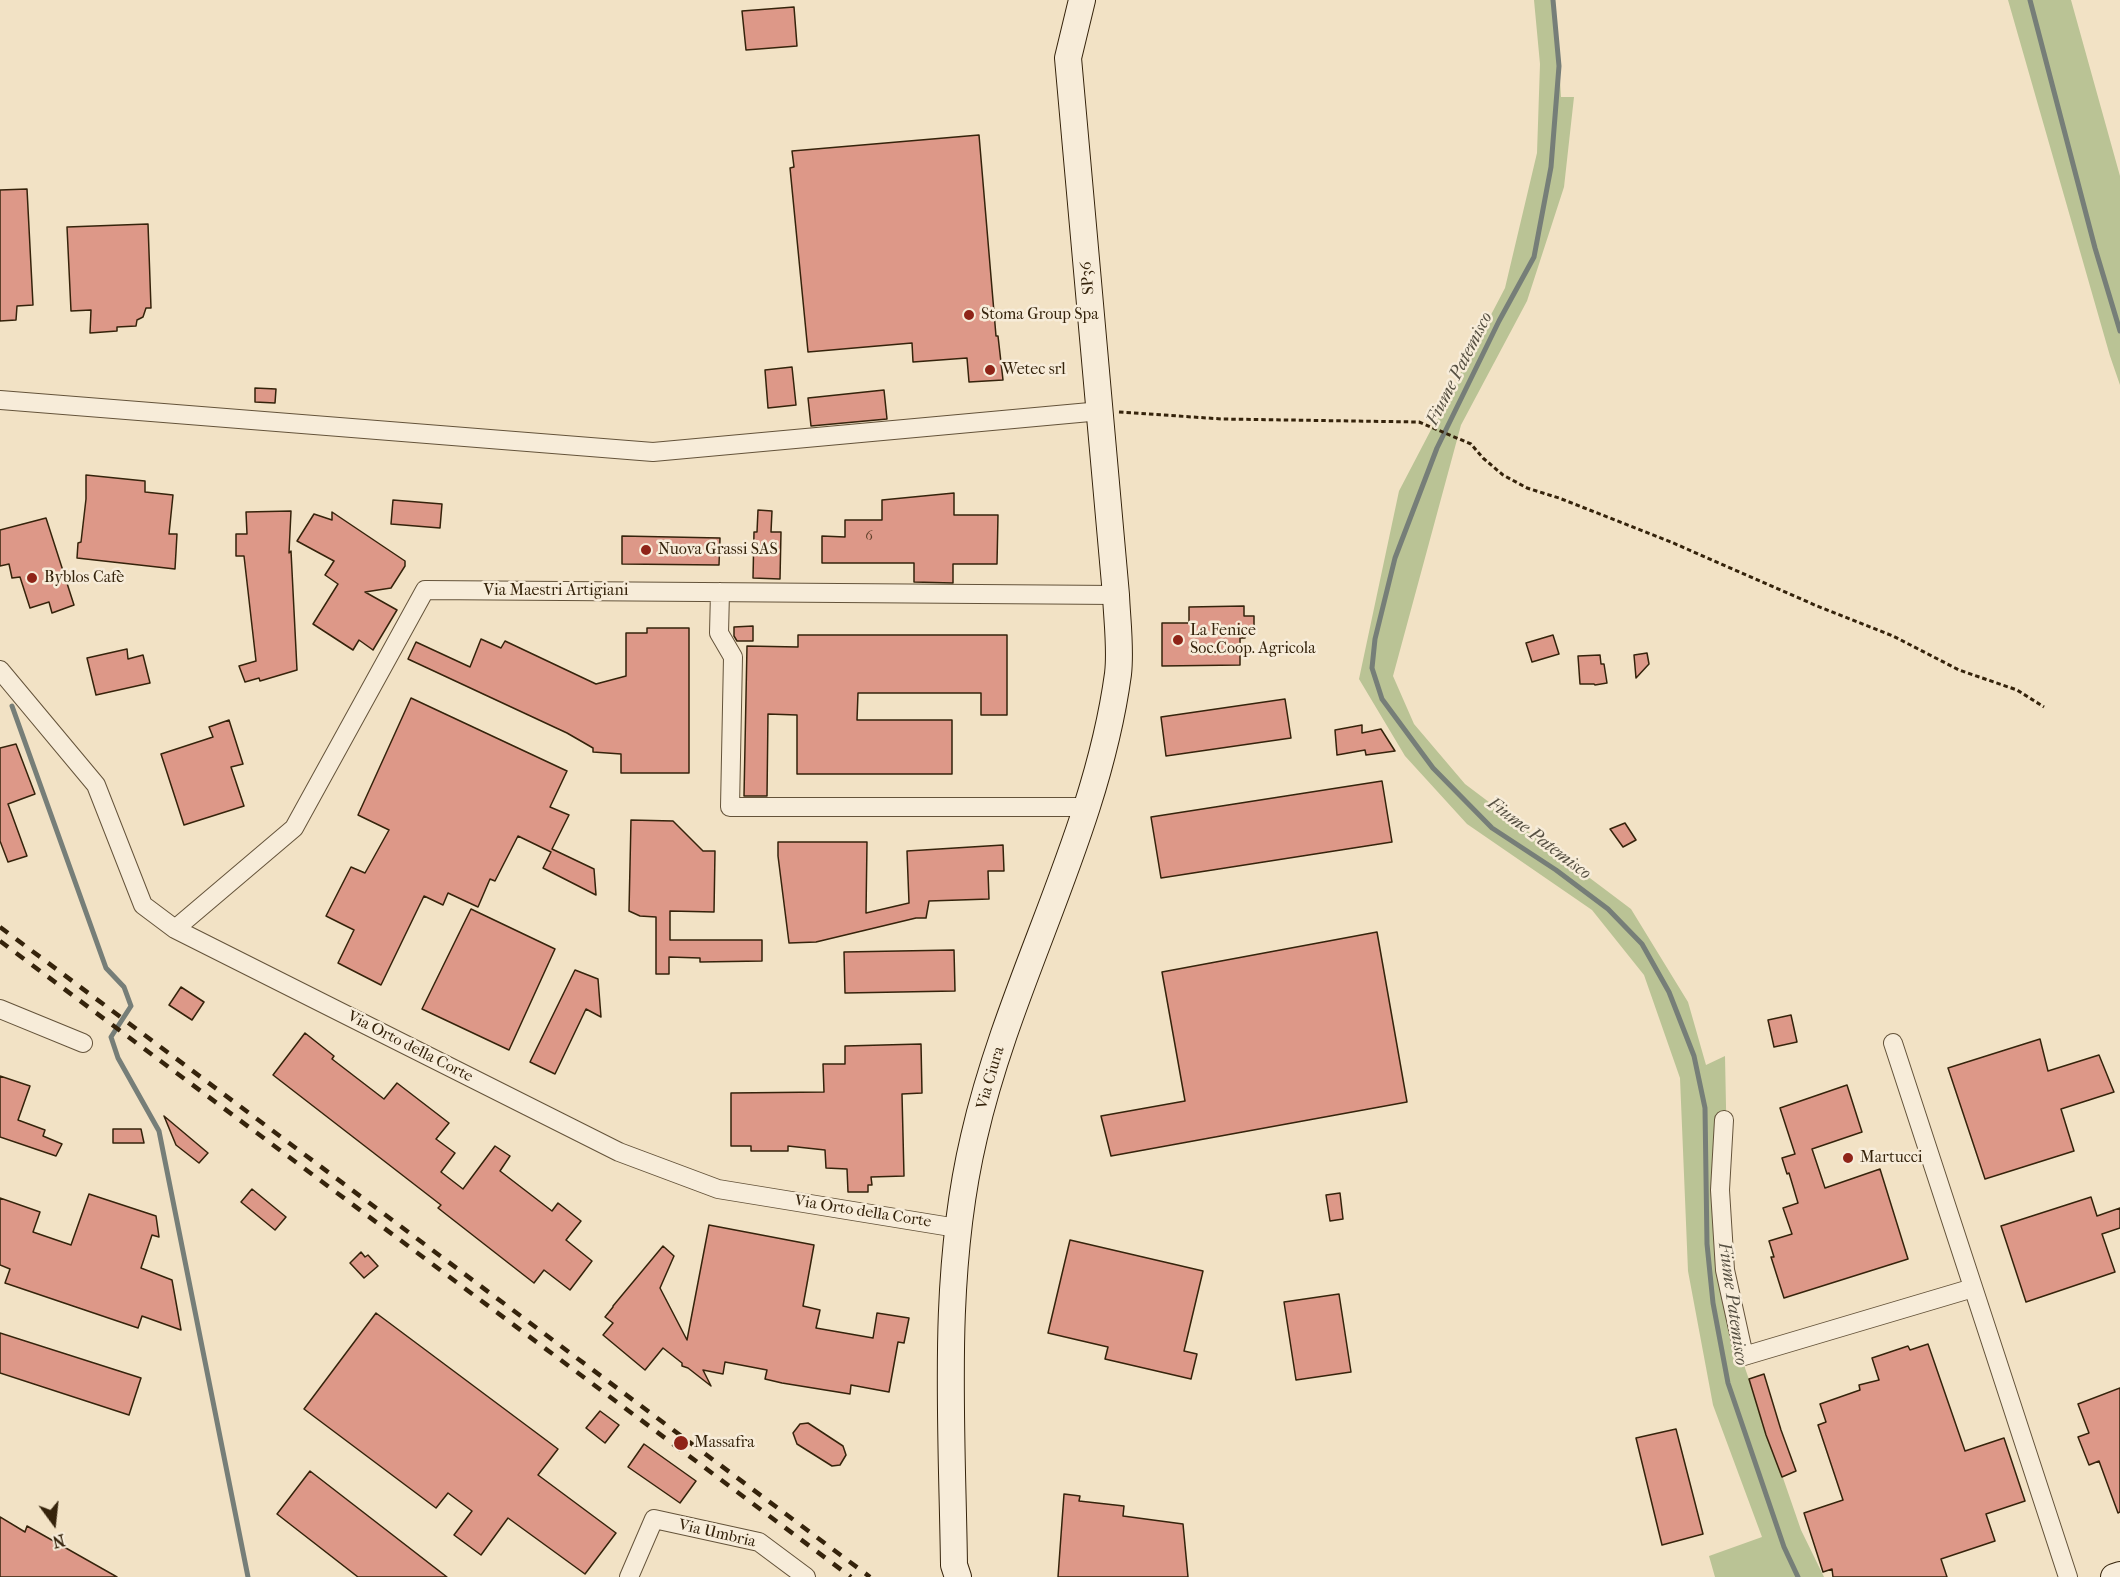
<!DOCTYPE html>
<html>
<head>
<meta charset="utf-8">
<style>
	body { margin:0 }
	#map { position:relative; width:2120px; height:1577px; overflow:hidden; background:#f2e2c5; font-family:"IM FELL French Canon",serif }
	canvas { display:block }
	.north { position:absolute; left:24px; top:1493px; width:60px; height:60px; -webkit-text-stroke:4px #f7ecd9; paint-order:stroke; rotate:165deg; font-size:16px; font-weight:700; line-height:24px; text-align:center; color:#35230b }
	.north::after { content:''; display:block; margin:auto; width:21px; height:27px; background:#35230b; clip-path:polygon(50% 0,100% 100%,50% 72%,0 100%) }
</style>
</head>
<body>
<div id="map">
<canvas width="2120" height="1577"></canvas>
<div class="north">N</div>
</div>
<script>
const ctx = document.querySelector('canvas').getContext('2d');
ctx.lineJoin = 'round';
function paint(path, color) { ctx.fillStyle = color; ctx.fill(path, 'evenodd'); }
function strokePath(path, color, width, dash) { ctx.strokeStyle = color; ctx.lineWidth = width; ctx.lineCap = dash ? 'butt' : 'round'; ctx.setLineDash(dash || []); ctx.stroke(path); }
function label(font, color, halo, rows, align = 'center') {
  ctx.font = font + ' "IM FELL French Canon",serif'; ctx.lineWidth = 5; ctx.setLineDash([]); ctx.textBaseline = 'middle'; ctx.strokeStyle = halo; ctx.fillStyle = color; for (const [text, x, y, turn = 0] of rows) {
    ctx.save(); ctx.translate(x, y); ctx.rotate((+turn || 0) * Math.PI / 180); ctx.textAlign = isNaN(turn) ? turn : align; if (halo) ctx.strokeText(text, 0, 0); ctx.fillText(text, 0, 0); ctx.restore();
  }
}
const green = new Path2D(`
	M1534,0H1555L1561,97H1574L1564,187L1527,301L1461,425L1393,676L1414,724L1465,784L1631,909L1688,1002L1706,1065L1725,1056L1729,1257L1745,1368L1801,1530L1824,1577H1715L1709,1556L1762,1537L1713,1405L1688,1271L1680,1078L1644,975L1592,910L1467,824L1405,756L1359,679L1399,491L1505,288L1537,153L1540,64Z
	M2008,0H2071L2120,176V385L2110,356Z`);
const stream = new Path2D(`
	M1553,0L1559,66L1551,167L1534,257L1499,321L1437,448L1395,558L1375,639L1372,668L1382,699L1433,768L1492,828L1556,870L1608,909L1642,944L1669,992L1694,1056L1705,1108L1707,1244L1713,1303L1728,1383L1784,1547L1798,1577
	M2030,0L2095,248L2120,331
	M12,706L106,968L124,987L131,1006L111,1037L118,1058L159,1131L248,1577`);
const building = new Path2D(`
	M794,7L797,46L746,50L742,11Z
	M979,135L996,336H998L1003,380L969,382L967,358L913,362L912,343L808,352L790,168L794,167L792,151Z
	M27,189L33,305L17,306L16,320L0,321V190Z
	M148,224L151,308H146L143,317L137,320L136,326L117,327V331L90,333L91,310L71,311L67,227Z
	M792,367L796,405L768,408L765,370Z
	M255,388L276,389L275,403L255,402Z
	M884,390L887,419L811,426L808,398Z
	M86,475L145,481V492L173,495L169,534H177L175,569L77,558L78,543L81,542L86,499Z
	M954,493V515H998L997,564H953V583L914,582V563H822V536L845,537V520H882V500Z
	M393,500L442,504L440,528L391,524Z
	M758,510L772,511L771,532H781L780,579L753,578L754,532H757Z
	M291,511L289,553L291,551L297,670L260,681L259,678L245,682L239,666L256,661L244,556H236V534H247L246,512Z
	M332,512L405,561V566L391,588L365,592L397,610L373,650L359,640L353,650L313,624L338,584L325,575L334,561L297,541L314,514L332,520Z
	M46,518L74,605L52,613L49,602L30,608L20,577L12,578L9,564L0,566V530Z
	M622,536L720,538L719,565L622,564Z
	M1244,606V616H1254V631H1244L1245,638H1240V665L1162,666V623H1189V607Z
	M753,626V641H737L734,636V627Z
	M647,628H689V773H621V754L593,752V748L567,733L408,659L416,642L470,667L481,639L501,648L505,641L596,684L626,676V633H647Z
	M798,635H1007V715H981V693H858L857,720H952V774H797V715L768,714L767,796H744L747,646L798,647Z
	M1553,635L1559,654L1532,662L1526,643Z
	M127,649L128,659L143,655L150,683L96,695L87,658Z
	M1647,653L1649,664L1636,678L1634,655Z
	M1600,655L1601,664H1604L1607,683L1595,685L1594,684H1580L1578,656Z
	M411,698L567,771L550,807L569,815L552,849L594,869L596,895L543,868L551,852L518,836L495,881L490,879L478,907L448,893L443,905L424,896L381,985L338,963L354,930L326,916L351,867L365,873L389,830L358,815Z
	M1285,699L1291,738L1166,756L1161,717Z
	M229,720L243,764L231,767L244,806L184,825L161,754L213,737L209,727Z
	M1362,725V733L1381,729L1395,751L1366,755L1365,750L1337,755L1335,730Z
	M16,744L35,794L8,804L27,856L8,862L0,841V748Z
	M1382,781L1392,842L1161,878L1151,817Z
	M631,820L673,821L703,851H715L714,912L670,911V940H762V961L700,962V958L669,957V974H656V917L640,916L629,911Z
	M1625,823L1636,840L1623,847L1610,829Z
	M778,842H867L866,913L909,903L907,851L1003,845L1004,871H988L989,899L929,901L926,918H916L816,942L789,943L778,856Z
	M471,909L555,949L509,1050L422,1009Z
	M1377,932L1407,1102L1111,1156L1101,1116L1185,1101L1162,972Z
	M954,950L955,991L845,993L844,952Z
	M575,970L598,979L601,1017L586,1009L555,1074L530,1062Z
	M181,987L204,1002L192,1020L169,1005Z
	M1791,1015L1797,1042L1774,1047L1768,1020Z
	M305,1033L334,1056L332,1059L384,1099L397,1083L449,1123L436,1139L455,1153L441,1172L463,1189L495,1146L510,1156L500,1171L552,1211L558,1203L581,1221L566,1240L592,1261L570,1290L544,1270L534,1283L438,1208L441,1205L273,1075Z
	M2040,1039L2048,1071L2099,1055L2114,1092L2061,1109L2074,1151L1985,1179L1948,1068Z
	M921,1044L922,1093L902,1094L904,1176L871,1177L872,1185H868V1192H848L847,1169L826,1168L825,1150L788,1146V1151H751V1146H731V1093L824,1092L823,1064H845V1046Z
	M0,1076L30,1086L18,1120L45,1130L43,1136L62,1144L56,1156L0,1137Z
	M1847,1085L1862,1132L1812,1149L1825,1188L1880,1169L1908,1259L1784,1298L1771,1257H1774L1769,1241L1792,1234L1783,1208L1798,1203L1789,1173L1787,1174L1782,1158L1795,1154L1780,1108Z
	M164,1116L208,1153L199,1163L176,1145Z
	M113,1129H141L144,1143H113Z
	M252,1189L286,1217L275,1230L241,1202Z
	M1340,1193L1343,1219L1330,1221L1326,1195Z
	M89,1194L156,1216L159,1237L152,1235L141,1268L172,1280L181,1330L142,1316L138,1328L5,1283L10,1269L0,1265V1198L40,1212L33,1232L71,1245Z
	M2091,1197L2097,1216L2120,1208V1228L2102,1234L2115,1272L2026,1302L2001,1226Z
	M709,1225L814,1245L803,1306L820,1310L816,1328L873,1338L877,1313L909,1318L904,1343L898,1342L889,1392L851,1385L850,1394L782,1383L765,1379L767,1370L725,1362L723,1374L703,1370L711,1386L688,1368L682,1366V1363L663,1348L645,1370L603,1335L613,1323L605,1317L613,1307V1306L663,1246L674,1256L660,1288L687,1340Z
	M1070,1240L1203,1271L1184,1351L1197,1354L1191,1379L1105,1359L1108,1347L1048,1333Z
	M361,1252L365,1257L368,1255L378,1266L364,1278L350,1263Z
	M1339,1294L1351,1372L1296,1380L1284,1302Z
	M376,1313L558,1449L538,1475L616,1533L585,1574L508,1518L481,1555L454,1535L472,1511L448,1493L436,1508L304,1409Z
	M0,1333L141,1378L129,1415L0,1373Z
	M1928,1344L1965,1451L2004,1438L2025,1501L1986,1514L1995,1541L1941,1559L1947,1577H1833L1832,1569L1823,1572L1804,1513L1843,1500L1818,1425L1826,1422L1820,1404L1860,1390L1859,1385L1879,1380L1872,1358L1908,1346L1910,1350Z
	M1764,1374L1781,1430L1796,1471L1782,1477L1766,1435L1749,1379Z
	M2120,1388V1512L2118,1513L2099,1461L2089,1465L2078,1437L2089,1433L2078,1404Z
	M600,1411L619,1425L605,1443L586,1428Z
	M808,1423L843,1446L846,1455L840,1465L832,1466L797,1444L793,1433L800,1424Z
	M1676,1429L1703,1534L1662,1545L1636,1438Z
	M644,1444L696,1481L680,1503L628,1467Z
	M310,1471L447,1577H358L277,1514Z
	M1064,1494L1080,1496L1079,1501L1124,1506L1123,1516L1183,1524L1188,1577H1058Z
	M0,1517L25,1532L27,1526L117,1577H0Z`);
const path = new Path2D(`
	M1119,412L1222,419L1419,422L1471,444L1483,458L1503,475L1527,488L1559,498L1671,542L1817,606L1893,636L1959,670L2017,690L2044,707`);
const street = new Path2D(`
	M0,400L653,452L1101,411
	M720,592L719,633L733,657L730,807H1087
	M0,670L96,785L143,905L175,929L619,1152L718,1189L957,1228
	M175,929L294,828L425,590L1116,595
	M0,1009L83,1043
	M1893,1043L2068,1577
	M1724,1120L1720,1190L1725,1270L1744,1356L1973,1288
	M629,1577L654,1519L759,1542L806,1577`);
const secondary = new Path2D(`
	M958,1577L954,1565C952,1423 941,1277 974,1137C1010,979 1096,836 1118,674C1121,649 1117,620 1116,595L1068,58L1082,0
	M2114,1577L2120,1575`);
const rail = new Path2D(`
	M0,927L870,1577
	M0,941L851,1577`);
const markers = [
	[969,315,6,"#8f2418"],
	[990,370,6,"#8f2418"],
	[646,550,6,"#8f2418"],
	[32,578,6,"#8f2418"],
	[1178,640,6,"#8f2418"],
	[1848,1158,6,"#8f2418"],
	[681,1443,8,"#8f2418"]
];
const numberNames = [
	["6",869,537]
];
const streetNames = [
	["SP36",1088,278,-95],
	["Via Maestri Artigiani",556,591],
	["Via Orto della Corte",410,1047,27],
	["Via Ciura",991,1078,-74],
	["Via Orto della Corte",863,1212,9],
	["Via Umbria",717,1534,13]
];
const poiNames = [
	["Stoma Group Spa",981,315],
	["Wetec srl",1002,370],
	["Nuova Grassi SAS",658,550],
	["Byblos Cafè",44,578],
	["La Fenice",1190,631],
	["Soc.Coop. Agricola",1190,649],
	["Martucci",1860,1158],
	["Massafra",694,1443]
];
const waterNames = [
	["Fiume Patemisco",1460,369,-63],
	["Fiume Patemisco",1539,839,37],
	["Fiume Patemisco",1732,1304,82]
];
paint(green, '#bac395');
strokePath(stream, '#767e78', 5);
paint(building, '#dd9888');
strokePath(building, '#35230b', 1.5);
strokePath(street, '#64533a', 20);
strokePath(secondary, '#35230b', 28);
strokePath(path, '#35230b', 3, [4.5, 3]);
strokePath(street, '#f7ecd9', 18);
strokePath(secondary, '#f7ecd9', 26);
strokePath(rail, '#35230b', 4.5, [10, 10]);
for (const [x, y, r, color] of markers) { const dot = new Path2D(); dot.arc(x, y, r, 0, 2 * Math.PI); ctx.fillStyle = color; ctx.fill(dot); strokePath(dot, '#f7ecd9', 2); }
label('14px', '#5f402a', null, numberNames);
label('16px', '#35230b', '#f7ecd9', streetNames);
label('16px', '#35230b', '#f7ecd9', poiNames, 'left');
label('italic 18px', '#565042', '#f7ecd9', waterNames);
</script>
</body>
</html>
